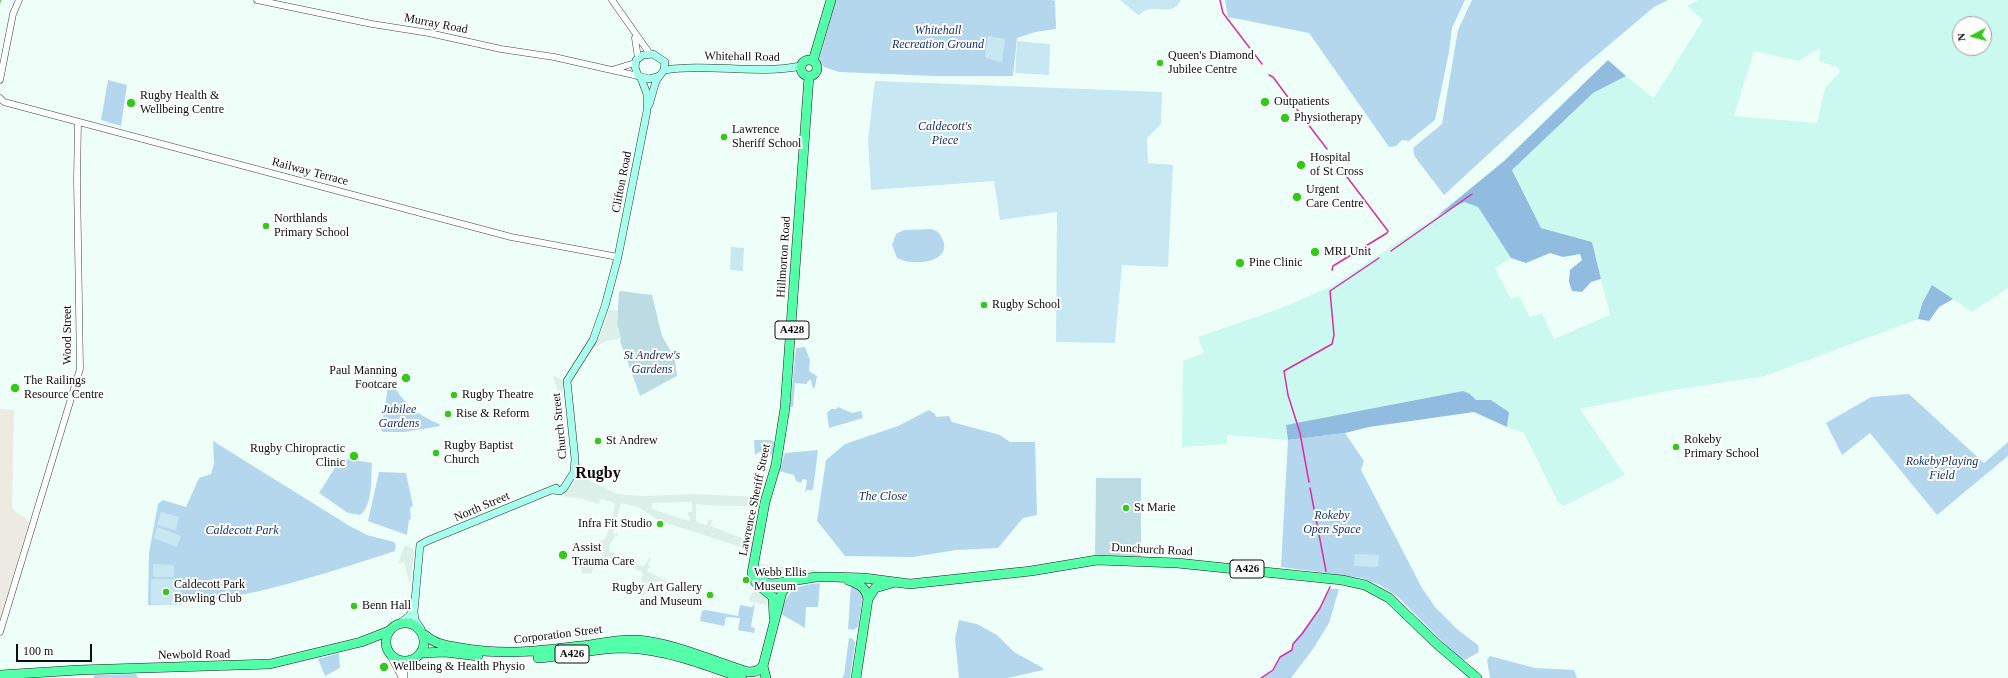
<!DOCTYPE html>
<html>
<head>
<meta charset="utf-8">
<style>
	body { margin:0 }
	#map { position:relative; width:2008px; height:678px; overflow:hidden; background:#eefffa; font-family:"Times New Roman",serif }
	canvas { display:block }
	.north { position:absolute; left:1952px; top:16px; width:40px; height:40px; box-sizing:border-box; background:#fff; border:1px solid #9e9e9e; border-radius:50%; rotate:264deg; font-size:11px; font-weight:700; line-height:16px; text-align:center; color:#0d0d0d }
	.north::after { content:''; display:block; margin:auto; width:14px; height:18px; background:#34c91a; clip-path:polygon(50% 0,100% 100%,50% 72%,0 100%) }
	.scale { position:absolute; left:16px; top:644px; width:76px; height:18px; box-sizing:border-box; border:2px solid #0d0d0d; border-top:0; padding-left:5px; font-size:12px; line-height:14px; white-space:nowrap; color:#0d0d0d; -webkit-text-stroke:3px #fff; paint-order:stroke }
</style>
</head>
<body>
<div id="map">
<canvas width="2008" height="678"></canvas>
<div class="north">N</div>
<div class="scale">100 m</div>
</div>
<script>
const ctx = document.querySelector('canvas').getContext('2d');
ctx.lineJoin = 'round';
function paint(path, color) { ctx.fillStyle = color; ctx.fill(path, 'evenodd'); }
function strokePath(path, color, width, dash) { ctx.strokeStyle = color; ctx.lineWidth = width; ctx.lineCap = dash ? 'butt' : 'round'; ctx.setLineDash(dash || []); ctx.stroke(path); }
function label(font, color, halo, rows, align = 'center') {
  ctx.font = font + ' "Times New Roman",serif'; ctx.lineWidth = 4; ctx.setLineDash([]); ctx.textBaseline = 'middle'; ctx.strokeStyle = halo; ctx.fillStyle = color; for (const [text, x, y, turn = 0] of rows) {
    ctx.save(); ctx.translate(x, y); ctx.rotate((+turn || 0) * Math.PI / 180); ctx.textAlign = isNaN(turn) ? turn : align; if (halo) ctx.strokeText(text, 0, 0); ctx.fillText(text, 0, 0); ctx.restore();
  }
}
const industrial = new Path2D(`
	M0,409L14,410L12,507L15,512L26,518L29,523L0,620Z`);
const farmland = new Path2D(`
	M1698,0H2008V288L1972,312L1953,299L1939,307L1929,321L1918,319L1765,376L1667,391L1580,409L1625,475L1564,506L1558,502L1524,433L1507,427L1509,412L1491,400H1476L1470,394L1463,391L1287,425L1288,440L1227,435V444L1182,447L1183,361L1204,353L1198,337L1279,309L1332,286L1437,216L1464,202L1478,207L1511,258L1495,268L1511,299L1519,296L1530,317L1542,313L1554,339L1610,315L1592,242L1541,228L1512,169L1593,93L1626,76L1654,98L1703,20L1687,6ZM1960,24H1984V48H1960ZM1820,48L1819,61L1837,67L1840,72L1825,88L1817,123L1734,116L1754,51L1799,61Z`);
const green = new Path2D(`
	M836,0H1052L1055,1L1056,29L1035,32L1017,38L1013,76H934L839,72L824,67L819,61Z
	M1225,0H1465L1452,28L1449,52L1435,120L1409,141L1402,140L1396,146L1389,147L1309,33L1228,17Z
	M1472,0H1668L1654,7L1583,67L1444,195L1415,157L1413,148L1442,124L1458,30Z
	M108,80L127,85L121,126L101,120Z
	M932,229L938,232C961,261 915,268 897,258L892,245L896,234L904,230Z
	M805,347L810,360L809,371L817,376L815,387L813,389L811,380L808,381L807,384L795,383L793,407H790L796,348Z
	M389,382L392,383C403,403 419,416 439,424L440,426L405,432H383L381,430Z
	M1909,394L1984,463L2008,442V456L1937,515L1870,433L1842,455L1826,423L1871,397Z
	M838,407L852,413L861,411L863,418L829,428L827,413L831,409H836Z
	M929,410L935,414L936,417L949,416L952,422L1000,435L1010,442H1035L1037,515L1023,518L998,548L956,550L913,557L845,556L817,521L826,460L845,444L898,426Z
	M1345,433L1364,461L1361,470L1422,588L1435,607L1458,630L1478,645L1479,652L1465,660L1458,657L1398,597L1380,585L1362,578L1281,567L1288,440Z
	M754,440H771L775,443L774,455L759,452L755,455Z
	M213,441L348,525L367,535L394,542L396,546L395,551C314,577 233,605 148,605L149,553L158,504L163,500L186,507L199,478L211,474L214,464Z
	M818,450L813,490H807L805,493L807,480L803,479L801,483L796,481L794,475L779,471L785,453Z
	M341,458L372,463C371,479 373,505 360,515L348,513L319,493Z
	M379,472L406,473L413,506L410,508L411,519L409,520L407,535L368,521Z
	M820,583L818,607H806L805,628L781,614C788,589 794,586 820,583Z
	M851,584L860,588L863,596L858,627L853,630L848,629Z
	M1330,589H1339L1329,623L1313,649L1291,678H1260L1273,671L1280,657L1292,650V644L1316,614Z
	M755,603L751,627L755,628L754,633L738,630L740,618L726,617L724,626L700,621L702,611L706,610L738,616L740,605L752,607Z
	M959,620L977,624L997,635L1014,652L1043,668V670L1008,678H959L955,639Z
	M849,638L853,639L855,643L850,678H842L844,675Z
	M339,653L340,668L325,676L318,659Z
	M1490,656L1535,668L1574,670L1577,678H1490L1487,660Z
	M136,674L138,678H94V675Z`);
const forest = new Path2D(`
	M1608,60L1626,76L1593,93L1512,170L1541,228L1592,242L1601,279L1591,282L1582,292L1572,291L1569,282L1570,270L1582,260L1580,254L1563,257L1550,253L1526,263L1511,258L1478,207L1464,202L1437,216L1504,161Z
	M1932,285L1953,299L1939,307L1929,321L1918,319L1922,304Z
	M1463,391L1470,394L1476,400H1491L1509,412L1507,427L1474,412L1369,427L1345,433L1288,440L1286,425Z`);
const cemetery = new Path2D(`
	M621,291L652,295L662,336L675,359L677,376L640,396L620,341L621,339L617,324L619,292Z
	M1096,478H1141V557L1095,556Z`);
const pitch = new Path2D(`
	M1120,0H1181C1172,17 1161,5 1146,10C1144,11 1140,14 1138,15Z
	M988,36L1005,39L1002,62L986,58L985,55Z
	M1017,41L1050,44L1049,75L1015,73Z
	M875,81L1162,92L1161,124L1147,138L1148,163L1173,165L1168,267L1122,265L1115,343L1056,342L1057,212L1000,220L994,181L871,190L868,140Z
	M731,247L744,248L743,271L730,270Z
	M161,512L179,517L176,530L157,525Z
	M157,527L181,536L177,547L154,538Z
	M1355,554L1379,555L1378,567L1354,566Z
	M153,564L174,565V577H153Z
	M151,579H181V605L151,604Z`);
const plaza = new Path2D(`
	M609,310L618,311L617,324L621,339L607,341L591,349L600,336Z
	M553,375L565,382L562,392L563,404H561Z
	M578,463H581L583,473L589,480L617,494L643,496L694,494L760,497L761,496L760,506H718L696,504V519L697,522L707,525L708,519L712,520L711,526L744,539L753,541L752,552L750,550L660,521L638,507L621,503L613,532L614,534L618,533V536H615L610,544L609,551L643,567L650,557L651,558L648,565L650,566L647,571L671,583L670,585L659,582L645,583V594L642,595L641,577L643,575L642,572L611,557L607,558L592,570V573L582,574L581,567L595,563L603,556L596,548L599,540L603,541L606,537L612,522L615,503L601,499L599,504L579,498L564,497V492L572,486L579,473ZM692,502V512H688V516L691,517L689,521L652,509V503Z
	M405,545L413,549L414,553L410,585L404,562L398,564Z
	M760,564L823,571L775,581L766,578L759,571Z
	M757,588L769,599L766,605L748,601L754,589Z`);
const stream = new Path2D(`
	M1220,0L1223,13L1262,64
	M1269,75L1273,77L1290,100
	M1295,107L1327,149
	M1333,157L1335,160
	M1391,251L1472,194
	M1332,270L1333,266L1387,233L1388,231L1341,169
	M1309,482L1300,433L1288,395L1284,371L1332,344L1334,335L1330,291L1379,258
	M1310,488L1326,571
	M1261,678L1273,670L1280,657L1292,650L1293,644L1302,634L1320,608L1330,587`);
const tertiary = new Path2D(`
	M257,0L372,24L429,33L501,49L554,57L638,76
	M612,0L650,54
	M635,38L638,58
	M615,69L635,63
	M0,80L13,14L19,0
	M0,98L4,102L511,237L618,257
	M0,632L80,369L77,180L78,122
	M391,657L402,678
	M404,678V668L408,661`);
const secondary = new Path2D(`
	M664,70C710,63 756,75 801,66
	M649,105L656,81L664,70L665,62L653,54L643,55L636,60L635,67L638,76L649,79L659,76
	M553,490L560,491L564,488L574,472L575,459L567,381L593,340L605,306L618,257L647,111V94L641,78
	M399,624L409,616L414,609
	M421,629L415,620L414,612L420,545L427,541L556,488`);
const trunk = new Path2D(`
	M801 68a8 8 0 1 1 16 0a8 8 0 1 1-16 0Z
	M813,61L831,0
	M754,565C755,575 761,583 772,584L816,577H832L864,578L910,584L1031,571L1097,560L1177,563L1342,580L1365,585L1389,598L1438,645L1477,678
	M848,580C859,584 866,587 868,599L856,678
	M868,599L875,588L892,583
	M774,617L773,597L756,583L752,573L765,502L776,465L785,408L809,76
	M386 642a19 19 0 1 1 38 0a19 19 0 1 1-38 0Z
	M425,635C437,646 451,646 467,649C505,655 541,651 580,646C599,644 617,639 637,640C674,643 710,660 745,671C752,673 758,672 763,666L782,592L791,581
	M421,653L445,652L478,656
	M538,658C566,656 596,648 624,648C664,649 704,664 742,678
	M763,666L766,678
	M0,675L79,670L270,664L361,642L389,631`);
const rail = new Path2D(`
	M0,2V0`);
const markers = [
	[1160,63,4,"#34c91a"],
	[1265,102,5,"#34c91a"],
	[131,103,5,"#34c91a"],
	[1285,118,5,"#34c91a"],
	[724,137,4,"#34c91a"],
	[1301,165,5,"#34c91a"],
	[1297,197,5,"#34c91a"],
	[266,226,4,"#34c91a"],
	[1315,252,5,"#34c91a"],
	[1240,263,5,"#34c91a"],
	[984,305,4,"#34c91a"],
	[406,378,5,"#34c91a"],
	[15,388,5,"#34c91a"],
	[454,395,4,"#34c91a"],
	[448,414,4,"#34c91a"],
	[598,441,4,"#34c91a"],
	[1676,447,4,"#34c91a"],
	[436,453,4,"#34c91a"],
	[354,456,5,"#34c91a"],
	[1126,508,4,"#34c91a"],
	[660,524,4,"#34c91a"],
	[563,555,5,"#34c91a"],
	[746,580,4,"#34c91a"],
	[166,592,4,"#34c91a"],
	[710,595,4,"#34c91a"],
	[354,606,4,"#34c91a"],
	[384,667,5,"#34c91a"]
];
const shields = [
	[792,330,34],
	[1247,569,34],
	[572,654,34]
];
const shieldNames = [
	["A428",792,330],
	["A426",1247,569],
	["A426",572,654]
];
const streetNames = [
	["Murray Road",436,24,11],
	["Whitehall Road",742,57,1],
	["Railway Terrace",310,172,15],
	["Clifton Road",622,182,-79],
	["Hillmorton Road",784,257,-86],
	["Wood Street",68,335,-90],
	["Church Street",560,426,-96],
	["Lawrence Sheriff Street",755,500,-78],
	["North Street",482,507,-23],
	["Dunchurch Road",1152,550,3],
	["Corporation Street",558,635,-7],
	["Newbold Road",194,655,-1]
];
const parkNames = [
	["Whitehall",938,31],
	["Recreation Ground",938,45],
	["Caldecott's",945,127],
	["Piece",945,141],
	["St Andrew's",652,356],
	["Gardens",652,370],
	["Jubilee",399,410],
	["Gardens",399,424],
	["RokebyPlaying",1942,462],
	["Field",1942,476],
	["The Close",883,497],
	["Rokeby",1332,516],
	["Open Space",1332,530],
	["Caldecott Park",242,531]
];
const poiNames = [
	["Queen's Diamond",1168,56],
	["Jubilee Centre",1168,70],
	["Rugby Health &",140,96],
	["Wellbeing Centre",140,110],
	["Outpatients",1274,102],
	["Physiotherapy",1294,118],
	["Lawrence",732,130],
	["Sheriff School",732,144],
	["Hospital",1310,158],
	["of St Cross",1310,172],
	["Urgent",1306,190],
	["Care Centre",1306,204],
	["Northlands",274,219],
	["Primary School",274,233],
	["MRI Unit",1324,252],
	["Pine Clinic",1249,263],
	["Rugby School",992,305],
	["Paul Manning",397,371,"right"],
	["Footcare",397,385,"right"],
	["The Railings",24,381],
	["Resource Centre",24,395],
	["Rugby Theatre",462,395],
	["Rise & Reform",456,414],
	["Rokeby",1684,440],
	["Primary School",1684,454],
	["St Andrew",606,441],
	["Rugby Baptist",444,446],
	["Church",444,460],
	["Rugby Chiropractic",345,449,"right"],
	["Clinic",345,463,"right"],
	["St Marie",1134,508],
	["Infra Fit Studio",652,524,"right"],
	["Assist",572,548],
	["Trauma Care",572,562],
	["Webb Ellis",754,573],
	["Museum",754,587],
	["Caldecott Park",174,585],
	["Bowling Club",174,599],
	["Rugby Art Gallery",702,588,"right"],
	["and Museum",702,602,"right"],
	["Benn Hall",362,606],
	["Wellbeing & Health Physio",393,667]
];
const districtNames = [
	["Rugby",598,474]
];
paint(industrial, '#edeae1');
paint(farmland, '#cbf8ef');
paint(green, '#b4d7ed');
paint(forest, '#92bcdf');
paint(cemetery, '#bddbe3');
paint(pitch, '#c7e8f3');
paint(plaza, '#dcf0e9');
strokePath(stream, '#d82fa6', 1.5);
strokePath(tertiary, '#404040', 7);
strokePath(secondary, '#2f2f2f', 8);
strokePath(trunk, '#1e1e1e', 10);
strokePath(tertiary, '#fff', 6);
strokePath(secondary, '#a9ffed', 7);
strokePath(trunk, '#55ffa9', 9);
strokePath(rail, '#34c91a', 1.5);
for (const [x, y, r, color] of markers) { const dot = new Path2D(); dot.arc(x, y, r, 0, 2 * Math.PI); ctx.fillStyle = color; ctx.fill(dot); strokePath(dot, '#fff', 1.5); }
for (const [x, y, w] of shields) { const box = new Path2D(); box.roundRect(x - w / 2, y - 9, w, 18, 3); ctx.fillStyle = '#fff'; ctx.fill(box); strokePath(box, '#0d0d0d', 1); }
label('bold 11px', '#0d0d0d', null, shieldNames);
label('12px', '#0d0d0d', '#fff', streetNames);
label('italic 12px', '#18326b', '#fff', parkNames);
label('12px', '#0d0d0d', '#fff', poiNames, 'left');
label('bold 16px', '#0d0d0d', '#fff', districtNames);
</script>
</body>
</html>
